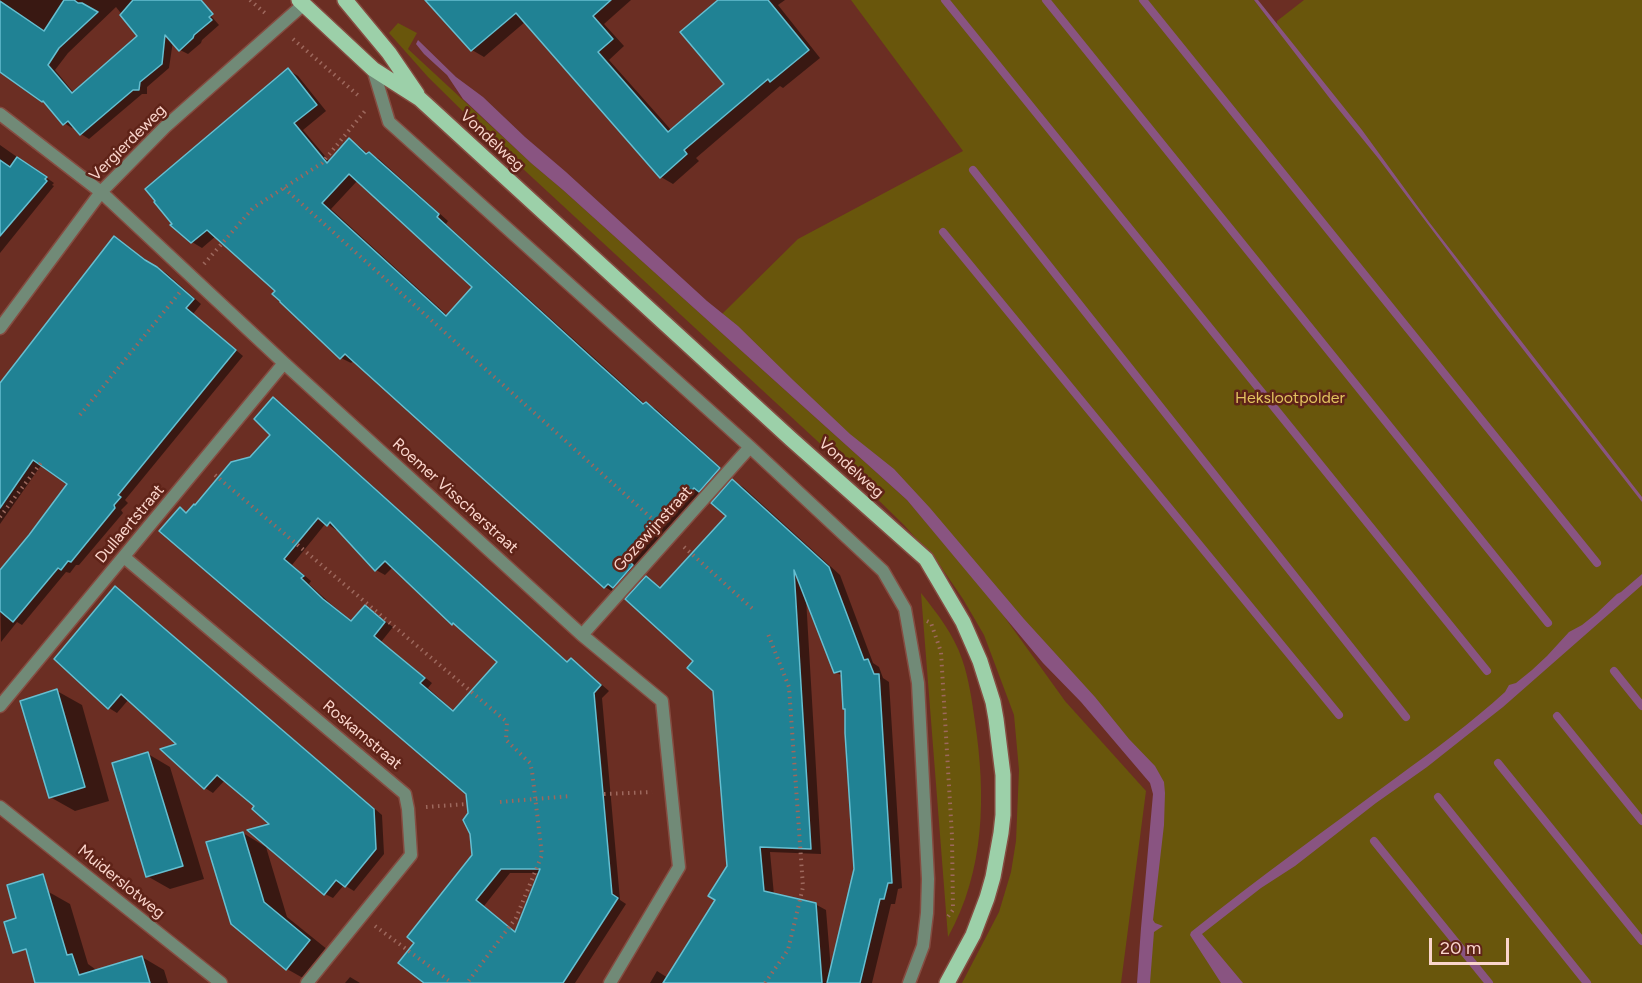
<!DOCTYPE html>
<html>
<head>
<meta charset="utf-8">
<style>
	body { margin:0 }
	#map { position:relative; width:1642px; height:983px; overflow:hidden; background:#6b2e23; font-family:Figtree,sans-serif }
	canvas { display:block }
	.scale { position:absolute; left:1429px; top:938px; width:80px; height:27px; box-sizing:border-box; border:3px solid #fbd5cc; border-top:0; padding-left:8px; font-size:18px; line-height:21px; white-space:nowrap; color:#fbd5cc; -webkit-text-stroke:4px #5f2318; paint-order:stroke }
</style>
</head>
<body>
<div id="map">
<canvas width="1642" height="983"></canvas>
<div class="scale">20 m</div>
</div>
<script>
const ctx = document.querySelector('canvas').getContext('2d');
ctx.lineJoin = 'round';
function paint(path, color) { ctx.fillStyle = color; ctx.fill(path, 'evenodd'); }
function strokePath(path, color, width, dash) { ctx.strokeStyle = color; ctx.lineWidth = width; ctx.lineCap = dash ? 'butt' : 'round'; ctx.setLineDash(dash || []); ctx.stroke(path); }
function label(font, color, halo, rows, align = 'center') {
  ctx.font = font + ' Figtree,sans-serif'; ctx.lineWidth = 5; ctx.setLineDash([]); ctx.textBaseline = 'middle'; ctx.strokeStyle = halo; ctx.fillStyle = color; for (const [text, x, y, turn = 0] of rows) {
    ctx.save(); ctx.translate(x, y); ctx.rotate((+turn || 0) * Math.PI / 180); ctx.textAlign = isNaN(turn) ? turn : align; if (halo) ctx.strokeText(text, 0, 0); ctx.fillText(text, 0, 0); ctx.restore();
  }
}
const green = new Path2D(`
	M851,0H1254L1274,26L1277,24V21L1304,0H1642V983H1143L1157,789L886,475L722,314L798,239L963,151Z
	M398,23L417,33L408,49L531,163L563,190L907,500L993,601L1065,701L1146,791L1121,983H962L999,912L1011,872L1016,841L1019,770L1014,715L984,635L963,599L939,564L904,525L827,450L495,143L428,77L389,33Z
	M921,593C937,613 954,635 962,659C969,679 972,701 975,722C986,795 985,871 948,937Z`);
const water = new Path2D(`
	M1254,0H1258L1362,130L1429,222L1642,497V502L1497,316L1378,158L1331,100Z
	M418,40L456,77L483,97L525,137L566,172L707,301L738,326L793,380L850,434L894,469L930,508L1024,619L1095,697L1129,739L1155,766L1164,782L1165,793L1164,825L1153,920L1155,923L1163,926L1154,932L1150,983H1137L1141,928L1153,794L1150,783L1144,776L1081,702L1043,663L907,500L563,190L531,163L463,99L447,75L424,54L416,44Z
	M1642,574V585L1503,707L1475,729L1427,767L1376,803L1295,866L1261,888L1202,934L1243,983H1221L1190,935L1191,932C1258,878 1328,828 1397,777C1434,750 1471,723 1505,692L1509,685L1516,683L1532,670L1547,656L1569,632L1582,625L1597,613L1617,594L1621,592Z`);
const shadow = new Path2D(`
	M0,0H197L219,25L202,40L201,43L188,54L180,50L173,41L169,68L147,87V94H142L89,139L81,134L74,126L72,128L64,123L48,104L0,70ZM116,7L139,36L74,93L55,70L68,53Z
	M427,0H631L604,24L624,46L609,60L672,131L726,84L721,0H785L778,5L820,58L783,88L780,86L696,158L699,161L673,184L661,177L525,22L484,57L472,50Z
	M288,70L298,76L326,111L303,130L330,162L349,140L359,146L368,154L369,153L379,159L448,221L446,224L602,365L645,404L646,403L656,409L729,475L615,593L605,587L354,360L351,363L341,358L277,291L216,236L202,248L192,242ZM358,180L474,287L448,316L331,209Z
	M0,145L54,183L52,185L54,186L0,253Z
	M151,265L166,273L201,304L193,314L243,356L125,500L128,503L121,510L123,513L79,565H76L70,573L66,572L22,625L17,622L1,642L0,572L69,483L42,464L0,524V384Z
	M274,399L282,404L569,663L571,660L579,665L609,691L602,698L620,900L626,904L575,983H425L416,943L473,856L468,794L180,509L188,514L251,458L272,435ZM326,523L336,530L337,528L376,570L385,575L393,567L453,623L462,629L499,662L455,712L428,688L432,683L381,642L393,627L365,607L353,622L332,605L309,584L311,581L292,565ZM510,873H540L516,932L484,906Z
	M733,481L743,487L840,575L873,663L879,667L883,678L889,682L902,888L898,889L895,904H891L872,983H650L657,971L668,978L717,900L729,866L715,690L695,661L646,578L662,588L728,516ZM806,598L835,672L843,676L846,709L855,869L831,970L826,910L815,904L774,895L770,852L821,854Z
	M123,593L382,815L384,854L354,891L344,885L333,898L325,894L272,824L256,806L225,780L213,793L205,788L163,750L179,745L129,699L117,713L109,708L56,659Z
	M57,691L82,705L109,801L75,811L50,797Z
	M148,754L170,767L204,879L170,889L147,876Z
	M243,833L266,847L287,917L333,954L310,982L287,969L232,923Z
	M47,891L70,904L88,964L95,969L100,983H39Z
	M142,957L164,970L168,983H112Z
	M350,977L360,983H345Z`);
const stream = new Path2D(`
	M945,0L1487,671
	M1046,0L1548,623
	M1143,0L1597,563
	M973,170L1406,717
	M943,232L1339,715
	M1614,671L1642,706
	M1557,716L1642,821
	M1498,763L1642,941
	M1438,797L1587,983
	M1374,841L1489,983`);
const building = new Path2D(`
	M64,0H74L78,3H82L98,12L59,48L48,65L72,93L137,36L120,15L133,0H201L213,14L209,17L212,20L194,35L193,38L179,51L165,35L162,64L140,82L139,90H133L80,135L68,121L63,125L43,101L42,102L0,72V1L44,31Z
	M425,0H611L593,16L613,39L598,52L668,132L724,84L680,32L718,0H768L809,50L770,82L768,79L684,150L687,154L660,178L516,13L471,51Z
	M288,68L317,105L294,123L327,163L349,138L366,154L369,152L439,214L437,217L592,358L643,404L646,402L720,468L699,492L694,488L629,561L633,565L613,588L608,584L604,588L345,354L340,359L280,302V301L272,294L275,291L207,230L191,243L170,225L172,224L154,202L155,201L145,189ZM349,174L472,287L446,316L322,203Z
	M17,157L47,177L45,179L47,181L0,236V160L10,167Z
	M114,236L145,260L157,267L194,299L186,308L236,350L118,495L121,497L114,505L115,508L71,562L68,561L61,570L58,568L13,622L0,611V570L29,535L67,484L33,460L0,508V383Z
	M273,397L567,662L571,658L601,685L594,693L612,894L618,898L563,983H424L398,963L414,943L407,937L472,855L470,834L463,820L468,813L466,794L159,531L180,507L186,513L194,504L195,505L231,462L250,457L270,435L254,419ZM318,518L327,526L330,522L375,571L385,561L452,625L453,623L497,662L453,711L420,683L425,678L374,636L385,622L365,605L351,621L323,599L301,578L304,576L284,559ZM501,869H540L515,932L476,900Z
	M732,479L829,567L864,660L868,659L874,674H879L892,883H888L884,899H880L860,983H827L854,869L845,733V709H843L841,671L834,673L794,570L811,849L760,847L764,891L816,903L822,983H663L715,900L708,896L727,866L713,691L687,668L693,661L625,599L646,576L660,588L726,516L711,503Z
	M115,586L374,809L376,849L345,887L336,880L324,895L247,830L269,824L252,809L254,806L217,775L204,789L160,749L176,744L121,694L108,709L54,659Z
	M57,689L85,787L49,798L20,701Z
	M148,752L183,866L146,877L112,763Z
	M243,832L264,902L310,940L286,970L231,924L206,842Z
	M43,874L67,955L72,954L79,975L142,956L150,983H35L26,949L13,953L4,922L16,918L7,885Z`);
const path = new Path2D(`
	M250,0L266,14
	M293,39L360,97
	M284,188L658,524
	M204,264L253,208L322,163L365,111
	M80,415L180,292
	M215,475L507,722L506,740L530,763L532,771L542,855L516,918L467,983
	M0,517L43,460
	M684,547L754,610
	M927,621L931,623L941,652L952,836L953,910L947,918
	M604,794L652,792
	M500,802L571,796
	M426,807L467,804
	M375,926L452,983
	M765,983L788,950L803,887L789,687L768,634`);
const street = new Path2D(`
	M373,69L389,122L750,447L883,571L905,609L918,683L928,879L927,913L923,946L909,983
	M0,114L101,192L284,363L582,635L662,701L679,867L610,983
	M0,328L101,192L165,127L304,4
	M124,557L405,794L408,809L411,855L307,983
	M582,635L750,447
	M0,706L284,363
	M0,807L221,983`);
const primary = new Path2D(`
	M299,0L373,69L420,99L791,439L926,559L963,622L980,661L993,702L996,719L1003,775V815L1001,833L993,877L987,898L973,935L947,983
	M345,0L389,53L417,94`);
const streetNames = [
	["Vondelweg",492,141,43],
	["Vergierdeweg",128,143,-45],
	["Vondelweg",851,468,42],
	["Roemer Visscherstraat",455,496,42],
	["Dullaertstraat",130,524,-50],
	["Gozewijnstraat",653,529,-48],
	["Roskamstraat",362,735,40],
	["Muiderslotweg",121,882,39]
];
const parkNames = [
	["Hekslootpolder",1290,398]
];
paint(green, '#69560c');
paint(water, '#895481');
paint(shadow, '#0007');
strokePath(stream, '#895481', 8);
paint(building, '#208294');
strokePath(building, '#66bfd1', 1.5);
strokePath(street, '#854c41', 15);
strokePath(primary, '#854c41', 18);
strokePath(path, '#9d685d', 4, [1.5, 4.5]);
strokePath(street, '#718a77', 12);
strokePath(primary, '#9cd0a9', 15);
label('16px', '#fbd5cc', '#5f2318', streetNames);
label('16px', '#e2c35f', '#5f2318', parkNames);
</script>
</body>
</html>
